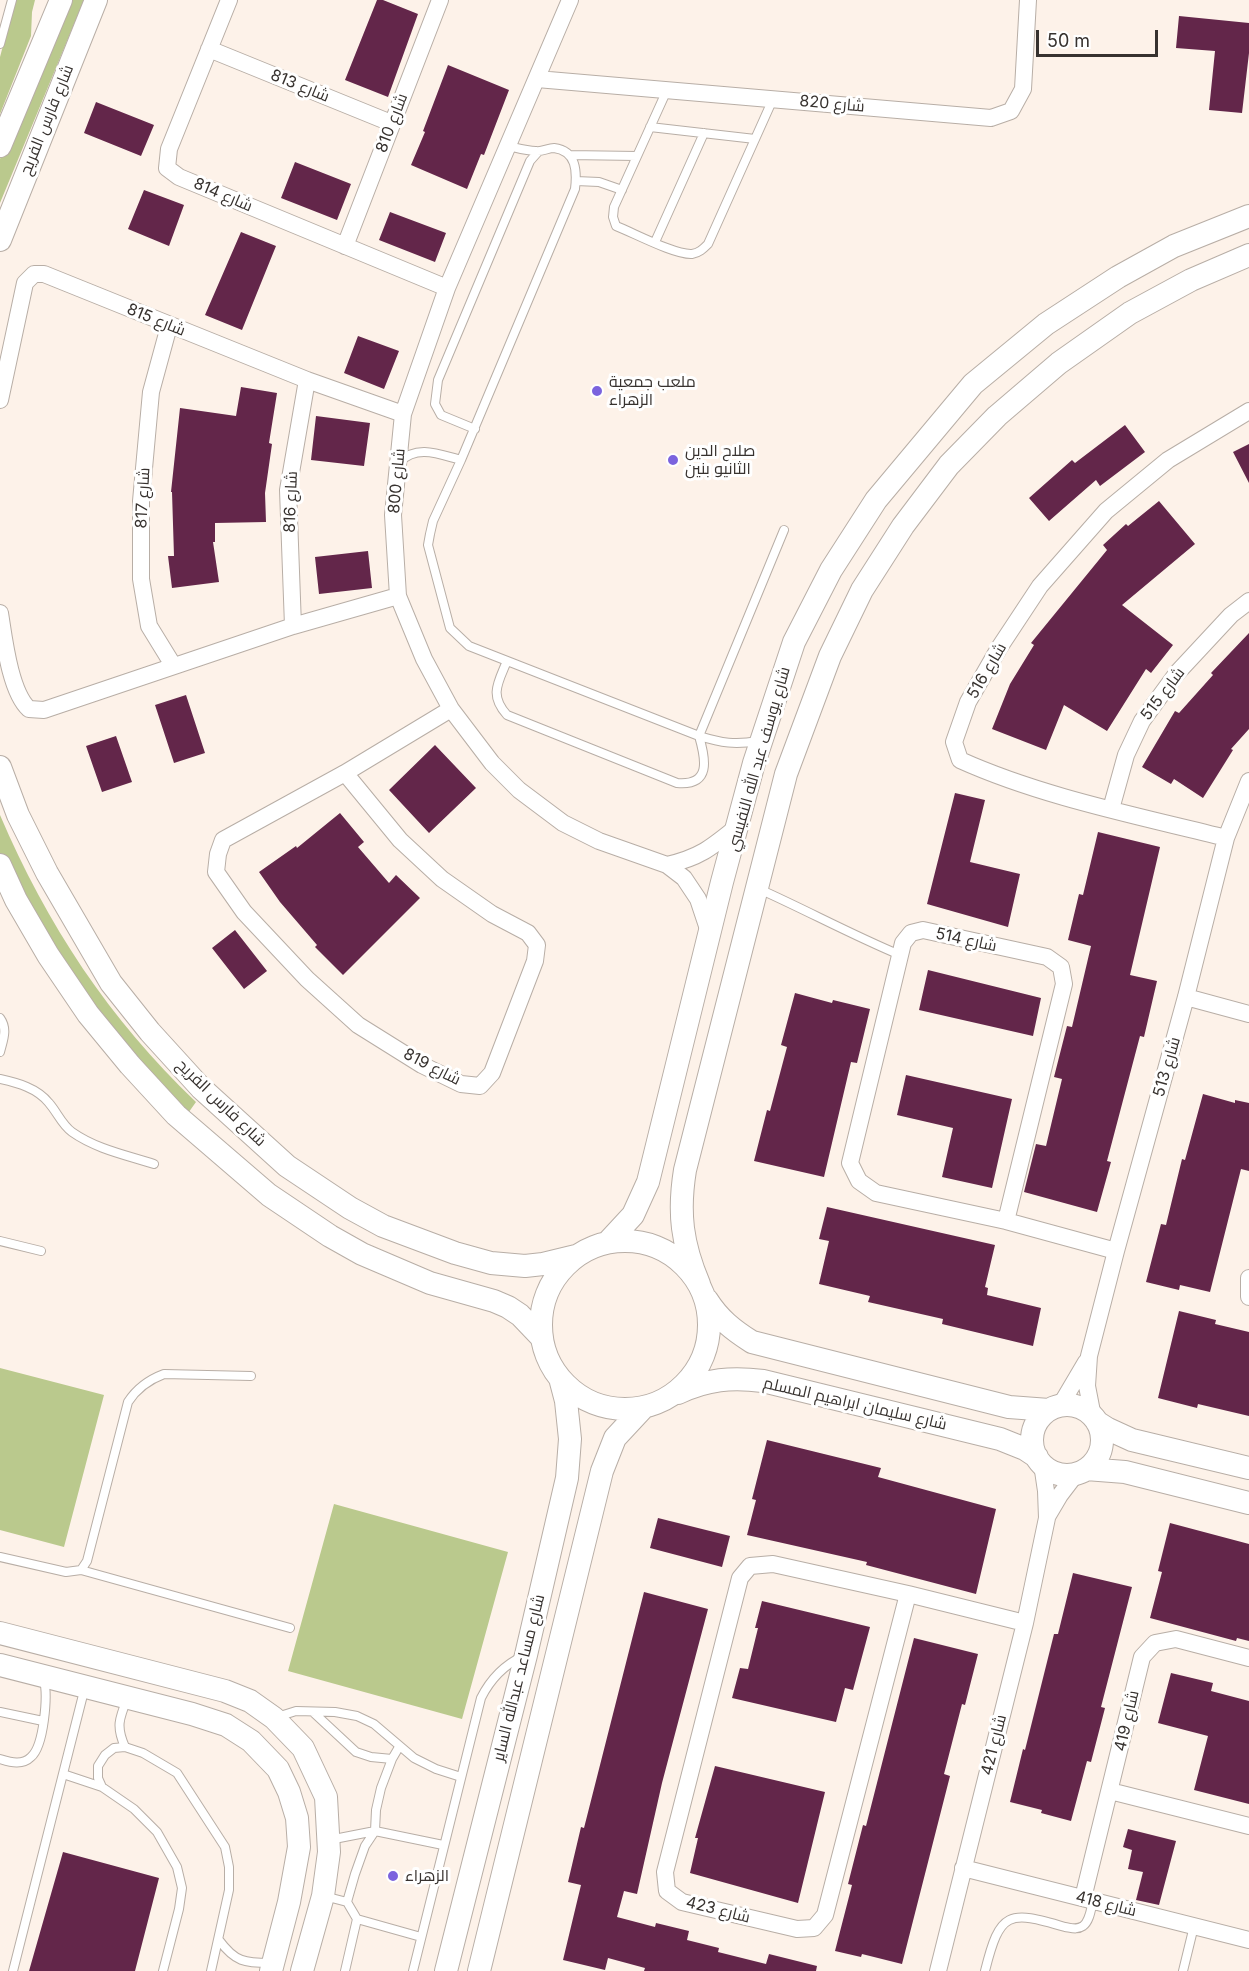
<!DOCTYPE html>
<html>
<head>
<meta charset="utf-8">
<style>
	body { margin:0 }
	#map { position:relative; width:1249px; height:1971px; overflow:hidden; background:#fdf2e9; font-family:Inter,sans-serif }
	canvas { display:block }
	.scale { position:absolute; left:1036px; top:30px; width:122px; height:27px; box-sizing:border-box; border:3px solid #37322f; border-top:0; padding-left:8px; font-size:18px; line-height:21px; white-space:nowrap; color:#37322f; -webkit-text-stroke:4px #fff; paint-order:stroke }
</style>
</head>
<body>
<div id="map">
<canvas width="1249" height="1971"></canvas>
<div class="scale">50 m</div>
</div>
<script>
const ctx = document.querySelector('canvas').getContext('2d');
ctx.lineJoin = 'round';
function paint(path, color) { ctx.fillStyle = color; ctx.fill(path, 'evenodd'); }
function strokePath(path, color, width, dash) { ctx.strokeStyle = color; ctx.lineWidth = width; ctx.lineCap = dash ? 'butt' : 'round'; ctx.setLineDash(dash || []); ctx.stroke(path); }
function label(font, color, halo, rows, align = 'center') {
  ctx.font = font + ' Inter,Cairo,sans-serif'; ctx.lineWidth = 6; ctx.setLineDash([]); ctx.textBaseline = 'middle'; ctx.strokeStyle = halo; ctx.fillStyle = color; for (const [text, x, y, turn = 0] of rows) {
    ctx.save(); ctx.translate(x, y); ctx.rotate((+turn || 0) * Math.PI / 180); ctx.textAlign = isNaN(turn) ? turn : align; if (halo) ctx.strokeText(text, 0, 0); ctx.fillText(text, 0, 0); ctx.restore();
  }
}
const green = new Path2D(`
	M15,0H35L32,12L31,36L0,114V57Z
	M65,0H84L0,203V159Z
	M0,815C47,925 109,1019 196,1102L186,1116L108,1032L0,860Z
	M0,1368L104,1395L64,1547L0,1530Z
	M334,1504L508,1552L462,1719L288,1671Z`);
const building = new Path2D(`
	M377,0H383L418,14L388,97L345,80Z
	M1179,16L1249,23V53L1242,113L1209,110L1215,51L1176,48Z
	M448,65L509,90L484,155L481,154L467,189L411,165L425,132L423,131Z
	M96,102L154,125L141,156L84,133Z
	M295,162L351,184L337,220L281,198Z
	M144,190L184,205L169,246L128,229Z
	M390,212L446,233L435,262L379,240Z
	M241,232L276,246L242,330L205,315Z
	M358,336L399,351L384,389L344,373Z
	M241,387L277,393L269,443L272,444L265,493L266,522L215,523V542H213L219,582L172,588L168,556H174L172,492H171L180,408L236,416Z
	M316,416L370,423L364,466L311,460Z
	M1125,425L1145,452L1100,486L1096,480L1049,521L1029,498L1072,460L1075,463Z
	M1249,444V483L1233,452Z
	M1159,501L1195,544L1122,605L1173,645L1151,673L1146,669L1107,731L1064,705L1046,750L992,729L1010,684L1034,645L1031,643L1107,550L1103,545L1126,524L1128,526Z
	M368,551L372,588L319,594L315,557Z
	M1249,633V729L1231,749L1233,750L1203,798L1174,779L1171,784L1142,767L1175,711L1179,713L1213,675L1211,673Z
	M186,695L205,753L174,763L155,705Z
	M116,736L132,782L102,792L86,746Z
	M435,745L476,788L429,833L389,790Z
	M955,793L985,800L970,862L1020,874L1008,927L927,904Z
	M340,813L364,842L358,847L389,883L396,875L420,898L343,975L315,947L317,945L280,902L259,872L296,846L297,848Z
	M1098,832L1160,847L1130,975L1157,981L1144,1037L1140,1036L1107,1161L1111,1162L1097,1212L1024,1192L1036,1144L1046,1146L1062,1079L1054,1077L1067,1026L1072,1027L1091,946L1068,940L1079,894L1083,895Z
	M235,930L267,971L244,989L212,948Z
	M928,970L1041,998L1033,1036L919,1010Z
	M795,993L832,1003L833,1000L870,1009L857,1063L851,1062L824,1177L754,1161L767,1110L770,1111L787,1047L781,1045Z
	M906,1075L1012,1099L992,1188L942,1177L953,1128L897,1115Z
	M1203,1094L1235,1103V1100L1249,1103V1171L1241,1169L1210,1292L1180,1285L1179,1290L1146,1282L1161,1224L1166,1225L1182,1159L1185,1160Z
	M827,1207L995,1245L985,1287L988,1288L987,1295L1041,1308L1033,1346L942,1324L943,1319L868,1302L870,1296L819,1284L829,1241L819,1239Z
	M1179,1311L1216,1320L1215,1324L1249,1332V1416L1198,1404L1197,1408L1158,1398Z
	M767,1440L881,1468L878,1477L996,1509L976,1594L866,1565L867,1562L747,1535L756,1500L752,1499Z
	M658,1518L730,1536L722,1567L650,1548Z
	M1170,1523L1249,1544V1641L1237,1638L1236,1641L1150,1618L1162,1572L1158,1571Z
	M1073,1573L1132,1587L1101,1707L1105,1708L1091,1762L1087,1761L1071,1821L1041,1813L1042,1810L1010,1802L1023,1749L1025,1750L1054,1634H1058Z
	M644,1592L708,1609L662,1783L637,1894L624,1891L617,1917L655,1927L656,1923L689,1931L687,1940L719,1948L718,1952L766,1964L769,1954L817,1966L816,1971H644L645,1968L608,1958L605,1970L563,1960L581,1885L568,1882L581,1827L584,1828Z
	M762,1601L870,1627L853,1690L845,1688L836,1722L732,1698L740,1668L748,1669L758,1628H755Z
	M914,1638L978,1654L965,1705L962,1704L944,1774L950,1776L902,1964L862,1954L861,1957L835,1951L852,1885L848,1884L863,1825L866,1826Z
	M1171,1673L1213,1683L1211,1691L1249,1701V1804L1194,1790L1208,1736L1158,1723Z
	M715,1766L825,1792L798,1903L690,1873L698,1838H695Z
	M1128,1829L1176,1841L1159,1905L1136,1900L1143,1872L1128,1869L1132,1850L1123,1847Z
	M63,1852L159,1878L135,1971H29Z`);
const lane = new Path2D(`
	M0,44L12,0
	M667,90L614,207L613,217L616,226C634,233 675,255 692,254C699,253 703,249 708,244L773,99
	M650,127L755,139
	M508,146C517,148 527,151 536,151C542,152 548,148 554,148C577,151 577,172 575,189L461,460L433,521L430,534L428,545L450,628L469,646L699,736C722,743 735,745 758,741
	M569,155L637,156
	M576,181L599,182L622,190
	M655,242L704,133
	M475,429L441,415L435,404L438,380L530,161L538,152
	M400,462C417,444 441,455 461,460
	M507,661C498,683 489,695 507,715L677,783C711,786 706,760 699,736L784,530
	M759,889C806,910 852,935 900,955
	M0,1018C8,1029 3,1040 0,1052
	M0,1079C18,1083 37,1088 49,1103C57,1112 62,1125 72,1132C96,1149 126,1155 154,1164
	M0,1241L41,1251
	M0,1557L66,1572L81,1570L87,1561L128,1402C137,1388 148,1380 164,1374L251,1376
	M81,1570L290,1628
	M0,1712L43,1721
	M313,1712L356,1752L371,1757L392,1759
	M277,1717L296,1711L335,1712L357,1716L374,1724L414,1758L436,1769L461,1777
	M125,1747C116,1727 119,1719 127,1699
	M0,1759C10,1762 22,1766 31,1757C44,1746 48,1696 44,1680
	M63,1774L102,1787
	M329,1840L375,1831L443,1845
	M324,1896L347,1902L357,1919L421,1937
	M347,1902L355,1874L365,1846L375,1831L376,1810L381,1788L392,1759L399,1747
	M219,1940C235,1962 245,1963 270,1963
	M13,1971L85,1687
	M163,1971L179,1909L182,1888L177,1867L157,1832L134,1809L102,1787L98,1778V1766L105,1755L114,1748L125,1747L143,1753L177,1773L225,1847L229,1867V1890L211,1971
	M345,1971L357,1919
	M413,1971L481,1698C490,1680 504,1665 523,1656
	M985,1971C1000,1911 1008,1910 1065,1927C1072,1928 1077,1930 1083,1926C1090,1921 1091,1908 1093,1901
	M1183,1971L1194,1926`);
const street = new Path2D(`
	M229,0L169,149L167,168L179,177L447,288
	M570,0L447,288L403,414L393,515L398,596L424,659L451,709L492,763L519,790L563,823L599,841L667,865L684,878L698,899L710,935
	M209,49L391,123
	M537,79L991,118L1011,111L1023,89L1028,0
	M345,246L440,0
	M169,326L151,392L141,501V579L149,626L173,665
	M0,400L25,283L34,274H44L307,380L403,414
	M0,613C4,638 10,692 29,709L44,710L293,626L398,596
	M293,626L288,490L307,380
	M345,773L400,840L442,879L492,914L528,933L537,945L535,961L492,1073L480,1086L461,1084L422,1065L358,1025L307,979L244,912L216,872L218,854L223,840L345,773L451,709
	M1111,809L1126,755L1142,721L1177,673L1231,615L1249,601
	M1226,838C1139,816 1042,797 960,760L954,742L968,702L999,648L1040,586L1106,511L1168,460L1249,411
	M667,865C701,857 712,847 738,826
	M1186,997L1249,1014
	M1006,1221L1064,984L1061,967L1047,957L923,930L911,933L903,943L850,1163L859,1181L876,1193L1006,1221L1116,1251
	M1249,1278V1297
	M1060,1406L1086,1362
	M1093,1417L1087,1386L1089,1356L1116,1251L1186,997L1226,838L1249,781
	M1047,1517L1060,1495L1076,1474
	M908,1594L825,1915L814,1928L797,1929L682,1902L667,1891L665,1872L740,1578L750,1566L773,1564L908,1594L1025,1623
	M1110,1791L1249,1826
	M963,1868L1249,1940
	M1083,1898L1142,1657L1155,1643L1176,1639L1249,1658
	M938,1971L1025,1623L1047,1518L1046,1491L1042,1464`);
const secondary = new Path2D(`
	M0,146L61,0
	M0,240L96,0
	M0,767L18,815L47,873L111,983L150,1032L201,1088L287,1166L350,1208L383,1226L455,1253L491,1263L525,1266L543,1264L576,1256
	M0,865L16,900L48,955L88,1014L130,1065L176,1115L269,1195L330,1236L362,1254L430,1283L494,1301L508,1307L520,1315L541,1337
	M541 1325a84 84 0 1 1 168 0a84 84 0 1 1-168 0Z
	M608,1242L633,1215L648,1182L722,882L754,763L794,642L831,570L876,500L973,384L1046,324L1118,277L1174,246L1249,216
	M699,1284C682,1244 678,1213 685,1170L786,774L830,656L862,590L903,526L949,465L997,416L1059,363L1130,313L1191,280L1249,255
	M707,1300C719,1319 733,1330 752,1342L1009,1407L1049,1410
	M678,1393C707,1379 732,1377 763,1381L1000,1439L1025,1449L1037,1457
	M1032 1440a35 35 0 1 1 70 0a35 35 0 1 1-70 0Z
	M1097,1422L1108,1429L1132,1440L1249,1468
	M1086,1469L1125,1472L1249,1503
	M0,1633L225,1691L250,1701L274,1718L303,1748L326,1797L329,1852L323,1896L302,1971
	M0,1665L192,1714L226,1725L251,1741L278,1769L289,1792L297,1818L299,1847L289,1902L271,1971
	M446,1971L526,1655L567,1478L570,1439L566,1401L561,1382
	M479,1971L602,1471L615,1438L642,1409`);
const markers = [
	[597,391,6,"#7b63de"],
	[673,460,6,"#7b63de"],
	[393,1876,6,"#7b63de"]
];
const streetNames = [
	["شارع 813",300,86,22],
	["شارع 820",832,104,5],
	["شارع فارس الفريح",47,120,-68],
	["شارع 810",392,123,-69],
	["شارع 814",223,195,23],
	["شارع 815",156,320,22],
	["شارع 800",397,481,-85],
	["شارع 817",143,498,-87],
	["شارع 816",291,502,-88],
	["شارع 516",987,671,-60],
	["شارع 515",1163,694,-53],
	["شارع يوسف عبد الله النفيسي",759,759,-74],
	["شارع 514",966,940,12],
	["شارع 819",432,1067,27],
	["شارع 513",1167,1067,-74],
	["شارع فارس الفريح",221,1103,44],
	["شارع سليمان ابراهيم المسلم",855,1404,13],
	["شارع مساعد عبدالله الساير",519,1678,-76],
	["شارع 419",1127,1721,-77],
	["شارع 421",994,1745,-76],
	["شارع 418",1106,1904,14],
	["شارع 423",718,1910,14]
];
const poiNames = [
	["ملعب جمعية",609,382],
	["الزهراء",609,400],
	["صلاح الدين",685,451],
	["الثانيو بنين",685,469],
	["الزهراء",405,1876]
];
paint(green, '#bac98d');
paint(building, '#63264a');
strokePath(lane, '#b8aea6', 10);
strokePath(street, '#b8aea6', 18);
strokePath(secondary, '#b8aea6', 24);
strokePath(lane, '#fff', 8);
strokePath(street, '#fff', 16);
strokePath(secondary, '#fff', 22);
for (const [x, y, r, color] of markers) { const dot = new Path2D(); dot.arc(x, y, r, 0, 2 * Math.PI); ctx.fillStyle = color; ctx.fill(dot); strokePath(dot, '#fff', 2); }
label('16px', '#37322f', '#fff', streetNames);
label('16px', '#37322f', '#fff', poiNames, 'left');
</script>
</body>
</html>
